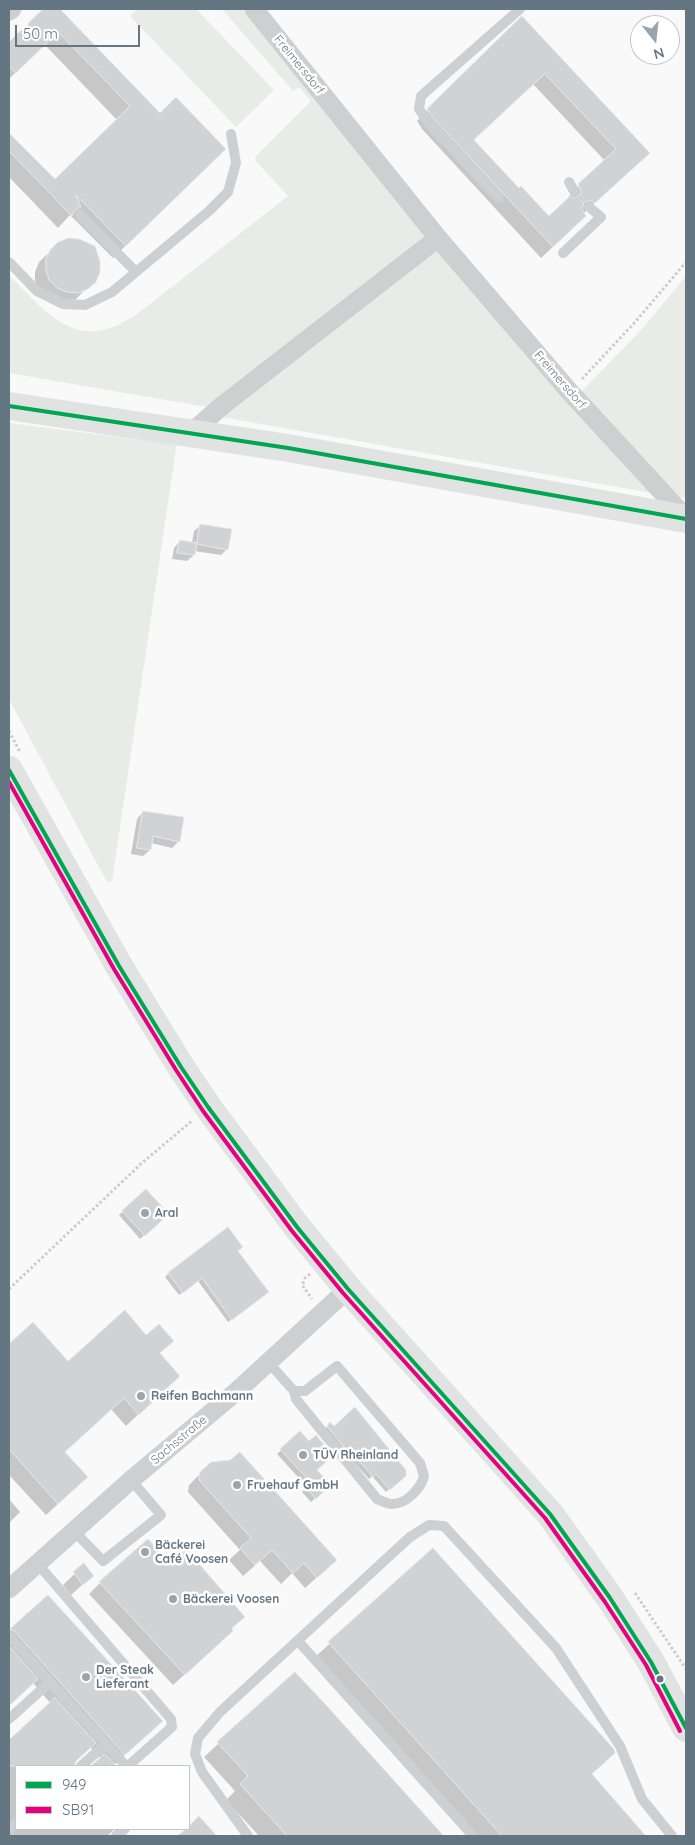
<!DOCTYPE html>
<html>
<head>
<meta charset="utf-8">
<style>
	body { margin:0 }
	#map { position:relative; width:695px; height:1845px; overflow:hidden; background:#f9f9f9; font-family:Quicksand,sans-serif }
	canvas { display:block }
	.frame { position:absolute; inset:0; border:10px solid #657683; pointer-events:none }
	.legend { position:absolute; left:15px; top:1765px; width:175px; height:65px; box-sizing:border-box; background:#fff; border:1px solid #c1c8cd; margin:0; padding:6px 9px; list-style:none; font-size:15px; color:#657683 }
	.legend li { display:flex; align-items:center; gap:10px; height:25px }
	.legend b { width:25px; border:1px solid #c1c8cd }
	.north { position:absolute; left:630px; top:15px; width:50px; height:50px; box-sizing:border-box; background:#fff; border:1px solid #c1c8cd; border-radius:50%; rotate:164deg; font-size:14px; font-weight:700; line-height:20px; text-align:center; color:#657683 }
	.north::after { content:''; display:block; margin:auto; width:18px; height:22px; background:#99a4ac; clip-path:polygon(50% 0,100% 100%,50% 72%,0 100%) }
	.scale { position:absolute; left:15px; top:25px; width:125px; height:22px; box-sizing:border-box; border:2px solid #657683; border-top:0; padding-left:6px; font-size:15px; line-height:18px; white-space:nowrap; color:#657683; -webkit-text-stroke:4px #fff; paint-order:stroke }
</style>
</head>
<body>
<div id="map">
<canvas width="695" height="1845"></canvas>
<div class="frame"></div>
<ul class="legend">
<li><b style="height:6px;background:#00a651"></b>949</li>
<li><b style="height:6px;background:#e5007d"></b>SB91</li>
</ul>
<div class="north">N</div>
<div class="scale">50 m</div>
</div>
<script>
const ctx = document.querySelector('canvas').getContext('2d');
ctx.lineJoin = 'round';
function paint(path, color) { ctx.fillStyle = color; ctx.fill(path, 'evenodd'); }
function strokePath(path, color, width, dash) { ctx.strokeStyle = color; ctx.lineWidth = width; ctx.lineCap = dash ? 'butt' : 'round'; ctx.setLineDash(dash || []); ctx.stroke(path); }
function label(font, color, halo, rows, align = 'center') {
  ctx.font = font + ' Quicksand,sans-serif'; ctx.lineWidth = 5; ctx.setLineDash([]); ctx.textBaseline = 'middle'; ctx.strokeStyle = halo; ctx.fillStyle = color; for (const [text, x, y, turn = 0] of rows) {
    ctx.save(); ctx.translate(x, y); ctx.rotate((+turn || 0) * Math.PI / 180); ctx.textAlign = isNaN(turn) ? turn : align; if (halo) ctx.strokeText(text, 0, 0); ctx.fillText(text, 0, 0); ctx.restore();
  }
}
const green = new Path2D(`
	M137,9H196L274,90L236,127L130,16Z
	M222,9H242L397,193L428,236L207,407L9,373V275C51,318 80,356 141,311L288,196L255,160L256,158L255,157L311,101L299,87L293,91Z
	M436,248L652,493L216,416Z
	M686,276V498L680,497L579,394L643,328Z
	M9,423L165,443L177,442L112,881L107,882L9,699Z`);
const shadow = new Path2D(`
	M44,9H58L160,115L225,149L113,258L70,215L58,228L9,177V135L55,181L117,120L44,44L9,79V44Z
	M522,18L637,164L584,213L574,227L541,258L422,129L417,121ZM533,84L605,161L568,197L569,199L549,217L519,190L473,140Z
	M59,243L94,281L75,300L65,303L38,292L35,282V272L39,262Z
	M201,525L227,549L221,555L194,551V555L187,561L172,559L174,548L180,541L192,543L194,531Z
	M143,812L179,841L172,848L151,843L150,850L143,856L131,854L137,819Z
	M146,1191L167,1214L140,1239L119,1215Z
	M237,1252L264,1296L228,1322L198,1281L179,1295L165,1277L169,1273Z
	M32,1324L68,1363L159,1354L166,1388L126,1426L111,1409L64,1452L87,1477L46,1515L9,1475V1346Z
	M330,1424L401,1479L386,1492L372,1476L369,1479L324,1430Z
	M300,1433L316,1470L329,1485L311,1502L302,1492L307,1487L277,1454Z
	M201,1473L324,1571L305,1588L292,1573L281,1584L260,1561L243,1576L229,1560L240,1550L188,1492L189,1485Z
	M9,1499L20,1512L9,1523Z
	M432,1550L591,1775L644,1836H475L314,1658Z
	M84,1565L92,1576L71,1595L63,1585Z
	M100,1583L231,1629L220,1642L173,1685L89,1594Z
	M48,1596L161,1721L113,1766H93L101,1759L90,1747L73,1764L74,1766H16V1829H115L107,1836H9V1742L51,1704L33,1683L9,1706V1632Z
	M295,1673L443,1836H259L226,1800L235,1791L204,1757Z`);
const building = new Path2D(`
	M43,9H60L160,113L176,97L226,149L126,246L76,195L81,207L75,210L72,216L9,151V133L55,179L130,106L58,32L16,73L9,66V42Z
	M522,16L650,153L595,203L590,200L584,202L582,209L586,216L553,247L433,118L427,109ZM545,74L616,149L578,184L581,191L580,195L574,198L570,196L549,216L521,186L519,188L474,140Z
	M69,238L79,239L95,246L100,261V272L96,282L88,289L78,293L67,292L57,288L49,280L46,270V259L50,250L58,242Z
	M200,524L232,529L228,550L197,544Z
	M180,540L197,543L195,555L177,553Z
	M143,811L184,817L180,842L153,836L151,850L137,848Z
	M146,1189L169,1214L145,1236L122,1211Z
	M228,1227L243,1247L238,1251L269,1292L232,1320L202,1278L183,1293L168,1273Z
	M125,1310L146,1335L159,1324L174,1341L160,1353L180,1376L139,1415L124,1398L65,1452L88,1477L58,1504L9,1449V1344L33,1322L68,1361Z
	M355,1407L406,1470V1476L390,1490L376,1474L373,1477L349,1449L347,1451L327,1426L330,1422L334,1426Z
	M300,1431L309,1441L316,1435L333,1456L317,1470L331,1485L316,1499L305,1487L310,1482L280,1449Z
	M240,1452L337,1560L317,1578L304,1563L293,1573L272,1550L255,1565L240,1548L251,1538L199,1480L200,1472L211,1462L230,1460Z
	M148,1539L165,1558L174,1552L188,1551L245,1617L232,1628L233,1631L185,1675L99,1582Z
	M433,1548L614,1749L615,1753L592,1774L646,1836H502L328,1642Z
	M84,1563L94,1576L83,1585L73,1572Z
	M48,1595L163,1721L125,1755L14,1631L10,1629Z
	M9,1646L38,1679L9,1706Z
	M295,1672L327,1706L444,1836H287L240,1784L248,1776L217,1742Z
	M55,1698L96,1743L76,1761L74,1766H9V1740Z
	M105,1754L115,1764L113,1766H91Z
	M199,1816L217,1836H177L186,1829H189V1826Z`);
const path = new Path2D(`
	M582,379L636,321L686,262
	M9,731L20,752
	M310,1274L305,1278L302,1285L312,1299
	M9,1289L143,1162L193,1120
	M635,1593L686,1669`);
const lane = new Path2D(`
	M569,182L574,191
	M499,198L428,122L419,109L421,96L520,9
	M80,215L136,272
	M563,253L601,217L589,207
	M9,262L37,291L63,304L85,305L112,292L209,211L228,192L236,163L231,134
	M268,1362L294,1391L296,1399L377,1499C382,1501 387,1504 392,1504C407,1504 421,1488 424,1476L420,1463L337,1366L305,1391H294
	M74,1531L103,1561L161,1515L131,1480
	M37,1563L171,1719L172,1727L128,1766
	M9,1636L50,1682
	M298,1641L473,1836
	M9,1719L50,1682L106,1744L81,1766
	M106,1744L126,1766
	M9,1830L16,1823
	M116,1836L125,1829
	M248,1836L202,1772L195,1754L198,1738L220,1712L410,1537L429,1525L444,1526L556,1648L620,1746L642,1799L672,1836`);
const street = new Path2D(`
	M254,9L438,238L569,391L686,518
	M9,11L12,9
	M192,432L223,405L438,238
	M9,1589L131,1480L237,1391L348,1289`);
const secondary = new Path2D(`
	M9,406L288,448L686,519
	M9,770L119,966L181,1067L208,1107L297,1227L348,1289L550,1514L610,1598L651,1662L686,1728`);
const bus1 = new Path2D(`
	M9,406L288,448L686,519
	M9,770L119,966L181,1067L208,1107L297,1227L348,1289L550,1514L610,1598L651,1662L686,1728`);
const bus2 = new Path2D(`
	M9,782L114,969L176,1070L203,1111L292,1231L343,1293L545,1518L605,1602L646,1665L680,1731`);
const markers = [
	[145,1213,5,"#99a4ac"],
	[141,1396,5,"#99a4ac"],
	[303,1455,5,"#99a4ac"],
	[237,1485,5,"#99a4ac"],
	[145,1552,5,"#99a4ac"],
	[173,1599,5,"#99a4ac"],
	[86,1677,5,"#99a4ac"],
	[660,1679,4.5,"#657683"]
];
const streetNames = [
	["Freimersdorf",299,65,51],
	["Freimersdorf",560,380,49],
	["Sachsstraße",179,1440,-40]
];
const poiNames = [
	["Aral",155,1213],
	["Reifen Bachmann",151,1396],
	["TÜV Rheinland",313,1455],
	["Fruehauf GmbH",247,1485],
	["Bäckerei",155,1545],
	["Café Voosen",155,1559],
	["Bäckerei Voosen",183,1599],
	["Der Steak",96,1670],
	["Lieferant",96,1684]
];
paint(green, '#e8ebe6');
paint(shadow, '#0003');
paint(building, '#d0d2d3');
strokePath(building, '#e8e8e8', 1);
strokePath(path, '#cbcccd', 3, [2.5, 2.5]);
strokePath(lane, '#cecfd0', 10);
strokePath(street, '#cecfd0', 19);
strokePath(secondary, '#e1e2e2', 28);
strokePath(bus1, '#00a651', 4);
strokePath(bus2, '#e5007d', 4);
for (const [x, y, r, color] of markers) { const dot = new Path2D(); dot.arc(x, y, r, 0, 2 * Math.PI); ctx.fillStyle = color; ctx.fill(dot); strokePath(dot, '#fff', 2); }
label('12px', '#657683', '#fff', streetNames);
label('bold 12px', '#657683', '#fff', poiNames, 'left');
</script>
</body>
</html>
